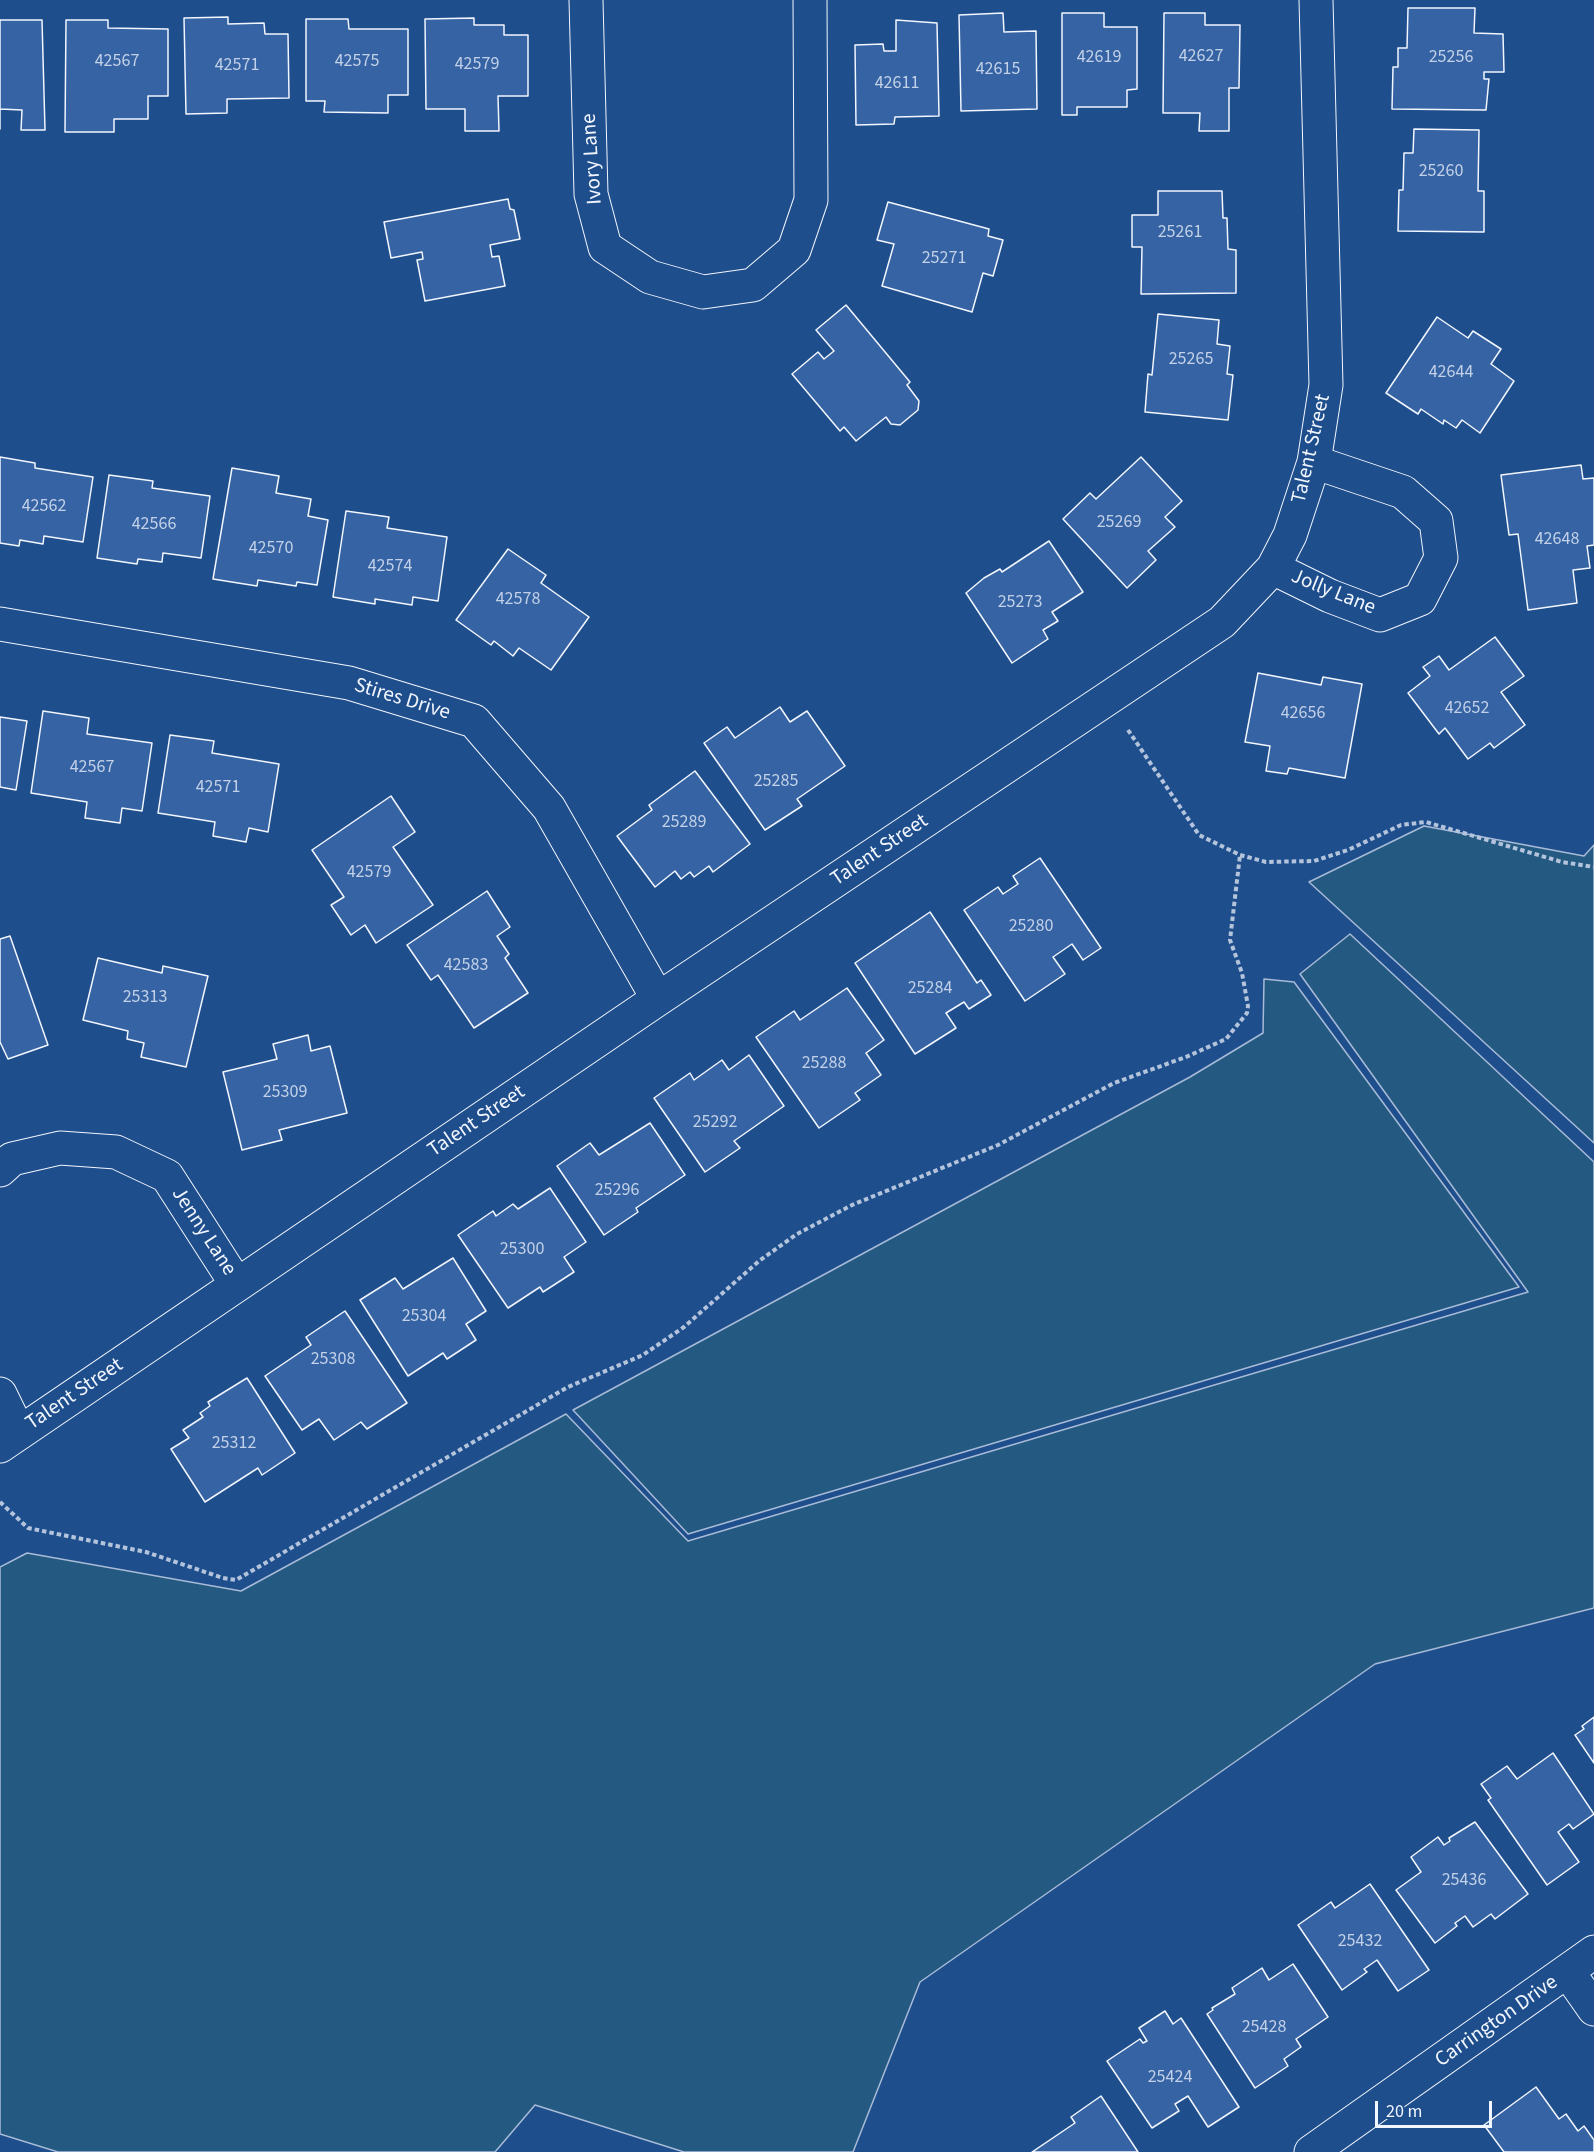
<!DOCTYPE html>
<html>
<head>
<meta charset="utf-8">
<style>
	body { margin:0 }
	#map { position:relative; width:1594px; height:2152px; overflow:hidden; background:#1f4e8c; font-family:"Source Sans 3",sans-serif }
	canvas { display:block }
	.scale { position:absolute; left:1375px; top:2101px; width:117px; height:27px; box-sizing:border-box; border:3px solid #f2f6ff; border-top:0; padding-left:8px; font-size:18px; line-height:21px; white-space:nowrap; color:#f2f6ff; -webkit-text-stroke:4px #1f4e8c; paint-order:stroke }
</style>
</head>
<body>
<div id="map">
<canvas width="1594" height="2152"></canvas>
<div class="scale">20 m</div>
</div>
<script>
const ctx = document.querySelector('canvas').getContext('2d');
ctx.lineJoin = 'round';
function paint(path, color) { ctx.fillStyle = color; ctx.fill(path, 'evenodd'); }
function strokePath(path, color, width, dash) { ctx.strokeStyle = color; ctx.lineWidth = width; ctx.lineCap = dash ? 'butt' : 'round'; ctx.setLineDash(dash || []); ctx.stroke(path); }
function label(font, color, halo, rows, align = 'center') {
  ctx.font = font + ' "Source Sans 3",sans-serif'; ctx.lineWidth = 4.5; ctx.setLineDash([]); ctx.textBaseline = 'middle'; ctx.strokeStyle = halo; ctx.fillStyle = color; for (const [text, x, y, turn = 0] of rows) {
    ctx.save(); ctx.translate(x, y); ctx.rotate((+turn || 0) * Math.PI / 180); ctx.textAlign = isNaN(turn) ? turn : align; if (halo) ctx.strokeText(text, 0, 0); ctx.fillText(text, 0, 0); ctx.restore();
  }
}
const green = new Path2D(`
	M1424,826L1584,856L1594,845V1143L1309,882Z
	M1350,934L1594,1162V1608L1375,1664L920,1982L853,2152H684L535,2105L495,2152H58L0,2134V1567L27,1553L241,1591L566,1414L688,1541L1528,1292L1300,974Z
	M1264,979L1294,982L1519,1287L688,1534L573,1410L1190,1077L1263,1033Z`);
const building = new Path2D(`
	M1408,8H1475L1474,33L1503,34L1504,72H1484V79H1489L1486,110L1392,109L1393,67H1398V48H1407Z
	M1003,13L1004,32L1036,31L1037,109L961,111L959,15Z
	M1062,13H1104V27H1137V89L1127,90V107H1077V115H1062Z
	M1164,13H1205V25H1240L1239,88H1229V131H1199L1200,113H1163Z
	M228,17V24L264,23L265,34H288L289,98L227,99V113L186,114L184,18Z
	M474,18V25H504V35H528V96H498L499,131H465V109H426L425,19Z
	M306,19H348L349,29H408V95H388V113L324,112L325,101H306Z
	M0,20H42L45,130H21L22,110L0,109V129Z
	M66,20H108V28L168,29V96H148V119H114V132H65Z
	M896,20L937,23L939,116L895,117L894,124L856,125L855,45L883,44L884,51H896Z
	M1414,129L1479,130L1478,191H1484V232L1398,231L1399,190H1403L1404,153H1413Z
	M1158,191H1222L1223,218H1227L1228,249L1236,250V293L1141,294L1142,247H1132V215H1158Z
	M508,199L510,209L514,210L520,239L490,245L492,257L499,256L505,286L425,301L417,260L423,259L422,252L391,258L384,222Z
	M888,202L989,229L988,236L1003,240L993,276L983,273L972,312L882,286L894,244L877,240Z
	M846,305L910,382L907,385L919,401L918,410L900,425L891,424L886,417L856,441L844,427L840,431L792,374L818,352L824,359L834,351L816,330Z
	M1158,314L1219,320L1217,344L1230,346L1227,374L1233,375L1228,420L1145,412L1148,374L1152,375Z
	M1437,317L1468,338L1473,331L1501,349L1491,364L1514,381L1480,433L1462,420L1456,428L1444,420L1443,424L1421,409L1418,414L1386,393Z
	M0,457L35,463V468L93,477L83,542L44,536L43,544L20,540L19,546L0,543Z
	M1141,457L1182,501L1165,517L1175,527L1148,551L1156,560L1127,588L1063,519L1090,493L1096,499Z
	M1581,465L1583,479L1594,478V545L1587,546L1590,568L1573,570L1577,603L1528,610L1518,534L1509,535L1501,475Z
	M232,468L279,476L276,493L311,499L308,516L328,520L317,585L297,582L296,586L258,580L257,586L213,579Z
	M109,475L153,481L152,488L210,496L201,558L163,553L162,562L138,559L137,564L97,558Z
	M346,511L389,517L387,528L447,537L438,601L413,597L412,605L375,599V604L333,597Z
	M1049,541L1083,592L1052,612L1058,621L1043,630L1048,639L1012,663L966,593L984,578L1000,569L1002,572Z
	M508,549L546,575L541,583L589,617L551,670L519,648L513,656L494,641L491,645L456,620Z
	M1495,637L1524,676L1501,692L1525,725L1494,748L1490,743L1468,759L1445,728L1439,734L1408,693L1430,676L1423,667L1439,656L1449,670Z
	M1258,673L1321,685L1323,677L1362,684L1345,778L1289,768L1287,774L1266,771L1270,746L1245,742Z
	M780,707L790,722L807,711L845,766L797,799L802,806L765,830L704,743L727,727L735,738Z
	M43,711L89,718L87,734L152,743L142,811L122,808L120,823L85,818L87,802L31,793Z
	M0,717L27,721L16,790L0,787Z
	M170,735L214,741L212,753L279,764L268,832L249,828L246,842L213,836L215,822L158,813Z
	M695,771L750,844L713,872L709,866L694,877L690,872L681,879L675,871L655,887L617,836L652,810L649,805Z
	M391,796L415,832L393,847L433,905L376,943L365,925L351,935L331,905L344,897L312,850Z
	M1040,858L1101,948L1083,960L1072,944L1053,957L1065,974L1025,1001L964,910L998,887L1003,894L1018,884L1013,876Z
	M487,891L510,927L497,936L509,954L505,958L528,993L474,1028L438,975L431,980L407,945Z
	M930,912L977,983L981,980L991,995L969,1009L964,1002L946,1013L956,1028L915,1054L855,963Z
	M10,936L48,1045L8,1059L0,1042V939Z
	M98,958L162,973L163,966L208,976L186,1067L141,1057L144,1043L127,1039L128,1031L83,1020Z
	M847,988L884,1040L866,1053L881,1075L855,1093L860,1100L819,1128L756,1037L794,1011L800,1020Z
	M308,1035L311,1051L330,1046L347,1113L279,1130L282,1140L242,1150L223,1072L277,1059L273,1044Z
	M749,1055L784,1106L734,1141L740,1148L705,1172L654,1098L690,1073L694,1080L722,1060L729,1070Z
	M650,1123L685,1175L636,1208L638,1212L604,1235L557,1166L590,1143L599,1155Z
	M550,1188L586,1242L564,1257L574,1272L543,1292L540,1287L508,1308L458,1235L493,1211L496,1216L513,1204L518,1209Z
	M453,1258L486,1311L466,1324L476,1340L447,1359L443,1353L408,1376L360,1300L395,1278L403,1289Z
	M345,1311L407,1403L367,1429L361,1422L334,1440L319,1419L302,1430L265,1376L311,1345L306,1337Z
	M247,1378L295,1453L262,1475L258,1468L205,1502L171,1449L189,1438L183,1430L203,1417L200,1413L210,1406L208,1402Z
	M1594,1717V1763L1575,1735L1584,1729L1582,1726Z
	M1553,1753L1594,1814L1573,1829L1569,1824L1558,1832L1579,1862L1547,1885L1488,1800L1491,1798L1481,1784L1507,1766L1517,1779Z
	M1475,1822L1528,1894L1495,1919L1491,1914L1473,1927L1465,1916L1455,1923L1457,1926L1435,1943L1396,1890L1421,1872L1411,1857L1438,1837L1444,1845L1450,1841L1449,1838Z
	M1370,1884L1429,1970L1398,1991L1377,1960L1364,1969L1367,1972L1342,1990L1298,1925L1331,1902L1335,1908Z
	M1293,1964L1328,2017L1296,2039L1301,2047L1284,2059L1288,2066L1255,2088L1207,2014L1213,2010L1212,2008L1235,1994L1232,1988L1262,1968L1269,1980Z
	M1165,2011L1173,2024L1181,2018L1239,2107L1208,2127L1188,2096L1175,2104L1179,2111L1152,2128L1107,2061L1140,2039L1143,2043L1147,2041L1139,2028Z
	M1536,2087L1559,2119L1566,2114L1578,2131L1584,2126L1594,2140V2152H1504L1484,2125Z
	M1101,2096L1138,2152H1032L1075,2123L1071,2117Z`);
const path = new Path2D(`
	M1128,730L1199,835L1240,855L1266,862L1314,861L1348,850L1401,825L1426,822L1562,862L1594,867
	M0,1502L28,1528L146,1552L223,1578L236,1580L568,1387L643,1355L684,1327L759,1261L797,1234L852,1205L998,1145L1114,1083L1186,1057L1226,1039L1247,1013L1248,1006L1242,973L1230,940L1240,855`);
const street = new Path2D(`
	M586,0L591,194L605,247L650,277L703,292L753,285L794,250L811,200L810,0
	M1273,568L1330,596L1380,615L1420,599L1441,558L1436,521L1403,492L1314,462
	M0,624L349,683L474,721L549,808L658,999
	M0,1170L12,1159L60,1148L116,1152L167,1176L237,1285
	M0,1394L19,1433
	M0,1446L658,999L1222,622L1273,568L1290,535L1314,462L1326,385L1316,0
	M1568,1972L1594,2009
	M1311,2152L1594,1952`);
const numberNames = [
	["42627",1201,57],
	["42619",1099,58],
	["25256",1451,58],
	["42567",117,62],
	["42575",357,62],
	["42579",477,65],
	["42571",237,66],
	["42615",998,70],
	["42611",897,84],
	["25260",1441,172],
	["25261",1180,233],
	["25271",944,259],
	["25265",1191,360],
	["42644",1451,373],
	["42562",44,507],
	["25269",1119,523],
	["42566",154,525],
	["42648",1557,540],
	["42570",271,549],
	["42574",390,567],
	["42578",518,600],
	["25273",1020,603],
	["42652",1467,709],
	["42656",1303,714],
	["42567",92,768],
	["25285",776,782],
	["42571",218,788],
	["25289",684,823],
	["42579",369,873],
	["25280",1031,927],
	["42583",466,966],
	["25284",930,989],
	["25313",145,998],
	["25288",824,1064],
	["25309",285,1093],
	["25292",715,1123],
	["25296",617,1191],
	["25300",522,1250],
	["25304",424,1317],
	["25308",333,1360],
	["25312",234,1444],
	["25436",1464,1881],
	["25432",1360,1942],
	["25428",1264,2028],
	["25424",1170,2078]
];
const streetNames = [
	["Ivory Lane",593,159,-94],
	["Talent Street",1312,449,-77],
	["Jolly Lane",1333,593,22],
	["Stires Drive",402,700,17],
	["Talent Street",880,851,-34],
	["Talent Street",477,1122,-34],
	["Jenny Lane",203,1232,57],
	["Talent Street",75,1395,-34],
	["Carrington Drive",1497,2022,-35]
];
paint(green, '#245a82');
strokePath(green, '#a8bbd7', 1.5);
paint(building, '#3563a3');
strokePath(building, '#f2f6ff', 1.5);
strokePath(street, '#f2f6ff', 35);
strokePath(path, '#b3c4dc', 4, [4.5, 3]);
strokePath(street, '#1f4e8c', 33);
label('18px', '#c3d1e8', null, numberNames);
label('21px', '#f2f6ff', '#1f4e8c', streetNames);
</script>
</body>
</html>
